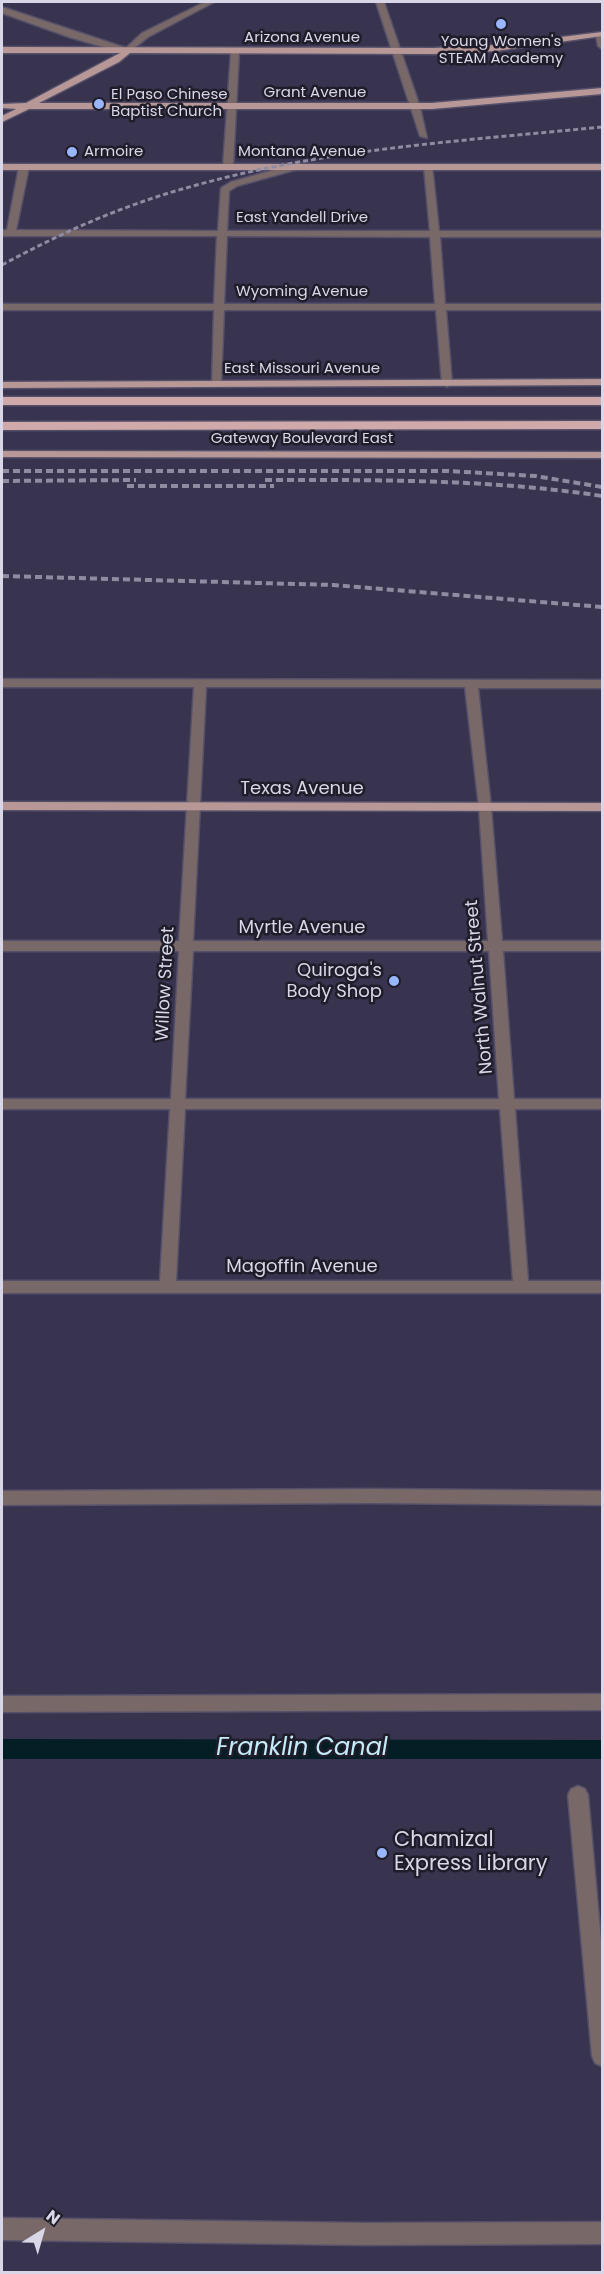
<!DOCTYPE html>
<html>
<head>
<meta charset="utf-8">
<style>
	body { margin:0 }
	#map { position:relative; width:604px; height:2274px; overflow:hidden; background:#38334e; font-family:Poppins,sans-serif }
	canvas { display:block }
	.frame { position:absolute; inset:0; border:3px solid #d8d6e7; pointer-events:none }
	.north { position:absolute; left:12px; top:2202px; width:60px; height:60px; -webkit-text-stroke:4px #1f1d29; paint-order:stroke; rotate:37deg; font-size:16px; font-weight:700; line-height:24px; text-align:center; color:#d8d6e7 }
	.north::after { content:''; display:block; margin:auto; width:21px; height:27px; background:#d8d6e7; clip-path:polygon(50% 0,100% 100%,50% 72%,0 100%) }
</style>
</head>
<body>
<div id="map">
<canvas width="604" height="2274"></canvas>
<div class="frame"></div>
<div class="north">N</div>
</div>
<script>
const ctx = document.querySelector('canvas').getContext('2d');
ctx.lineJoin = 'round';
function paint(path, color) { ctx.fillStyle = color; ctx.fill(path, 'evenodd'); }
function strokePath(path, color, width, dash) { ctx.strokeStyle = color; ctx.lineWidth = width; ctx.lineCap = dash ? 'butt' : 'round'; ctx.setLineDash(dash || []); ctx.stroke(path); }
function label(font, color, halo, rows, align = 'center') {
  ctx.font = font + ' Poppins,sans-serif'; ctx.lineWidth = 5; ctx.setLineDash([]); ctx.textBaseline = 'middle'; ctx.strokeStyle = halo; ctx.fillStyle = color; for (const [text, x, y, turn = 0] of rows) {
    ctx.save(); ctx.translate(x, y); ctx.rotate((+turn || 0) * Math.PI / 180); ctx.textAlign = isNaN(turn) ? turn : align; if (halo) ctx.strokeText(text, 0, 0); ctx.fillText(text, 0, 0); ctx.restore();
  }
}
const canal = new Path2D(`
	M2,1739L602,1740V1759H2Z`);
const minor = new Path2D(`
	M205,2H214L148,37L127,54L69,37L2,13V8H5L126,48L142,33Z
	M376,2H384L420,107L427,138L420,136Z
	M600,33H602V49L598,46L596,35Z
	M235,49L239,52L233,167L228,170L223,167L231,52Z
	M24,164L29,167L16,230L218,231L221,188L231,182L295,164L298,165V169L237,186L229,191L227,231H430L424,167L432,165L439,231H602V237H440L445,304H602V310H446L452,384L447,387L442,384L436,310H224L221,384L212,386L214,310H2V304H214L217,236H2V230H7L19,167ZM227,236L430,237L435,304H224Z
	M2,679L602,680V688H478L491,807L502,941H602V951H503L514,1099H602V1109H515L528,1281H602V1293H2V1281H160L170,1109H2V1099H171L179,951H2V941H179L194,687H2ZM206,687H465L479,807L488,941H193ZM193,951H489L499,1099H185ZM185,1109H500L513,1281H176Z
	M372,1489L602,1491V1505L372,1503L2,1505V1491Z
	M602,1694V1710L2,1712V1696Z
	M578,1786L585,1789L588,1795L602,1953V2066L595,2063L592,2056L568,1795L571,1789Z
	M2,2218L365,2223L602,2222V2244L365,2245L2,2240Z`);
const major = new Path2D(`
	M602,32V36L496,51L434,54L130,53L119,62L39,103H432L602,88V94L432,109H29L2,122V116L16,109L2,108V104L26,103L120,53H2V47L434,48L496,45Z
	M2,164H602V170H2Z
	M602,379V385L2,388V382Z
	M2,451L602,452V458L2,457Z
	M2,802L602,803V811L2,810Z`);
const highway = new Path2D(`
	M2,397H602V405H2Z
	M602,421V429L2,430V422Z`);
const railFar1 = new Path2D(`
	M2,265C61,233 121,206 186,188C321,149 462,141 602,127`);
const rail = new Path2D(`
	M2,471H447L535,476L602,487
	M265,480C378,480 490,479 602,496
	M2,481L136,480
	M127,486H274
	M2,576L333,585L602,607`);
const markers = [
	[501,24,6,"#98b5fd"],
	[99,104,6,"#98b5fd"],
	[72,152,6,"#98b5fd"],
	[394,981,6,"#98b5fd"],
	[382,1853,6,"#98b5fd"]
];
const farStreetnames = [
	["Arizona Avenue",302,38],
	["Grant Avenue",315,93],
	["Montana Avenue",302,152],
	["East Yandell Drive",302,218],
	["Wyoming Avenue",302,292],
	["East Missouri Avenue",302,369],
	["Gateway Boulevard East",302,439]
];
const farPoinames = [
	["Young Women's",501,42,"center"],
	["STEAM Academy",501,59,"center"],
	["El Paso Chinese",111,95],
	["Baptist Church",111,112],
	["Armoire",84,152]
];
const streetNames = [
	["Texas Avenue",302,789],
	["Myrtle Avenue",302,928],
	["Willow Street",166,984,-87],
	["North Walnut Street",480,987,-95],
	["Magoffin Avenue",302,1267]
];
const poiNames = [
	["Quiroga's",382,971],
	["Body Shop",382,992]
];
const nearPoinames = [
	["Chamizal",394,1841],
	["Express Library",394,1865]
];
const nearWaternames = [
	["Franklin Canal",302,1749]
];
paint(canal, '#041e26');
strokePath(minor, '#55506a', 3);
strokePath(major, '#55506a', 3);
strokePath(highway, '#55506a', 3);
paint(minor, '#786868');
paint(major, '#b79897');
paint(highway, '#d0aaaa');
strokePath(railFar1, '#8f8ba1', 3, [5, 3]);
strokePath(rail, '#8f8ba1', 4, [7, 4]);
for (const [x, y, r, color] of markers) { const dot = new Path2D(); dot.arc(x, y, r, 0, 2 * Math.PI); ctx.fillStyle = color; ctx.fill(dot); strokePath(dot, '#1f1d29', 2); }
label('15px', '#d8d6e7', '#1f1d29', farStreetnames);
label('15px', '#d8d6e7', '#1f1d29', farPoinames, 'left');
label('18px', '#d8d6e7', '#1f1d29', streetNames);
label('18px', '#d8d6e7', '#1f1d29', poiNames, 'right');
label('21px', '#d8d6e7', '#1f1d29', nearPoinames, 'left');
label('italic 24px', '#c4ebfa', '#1f1d29', nearWaternames);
</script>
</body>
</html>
